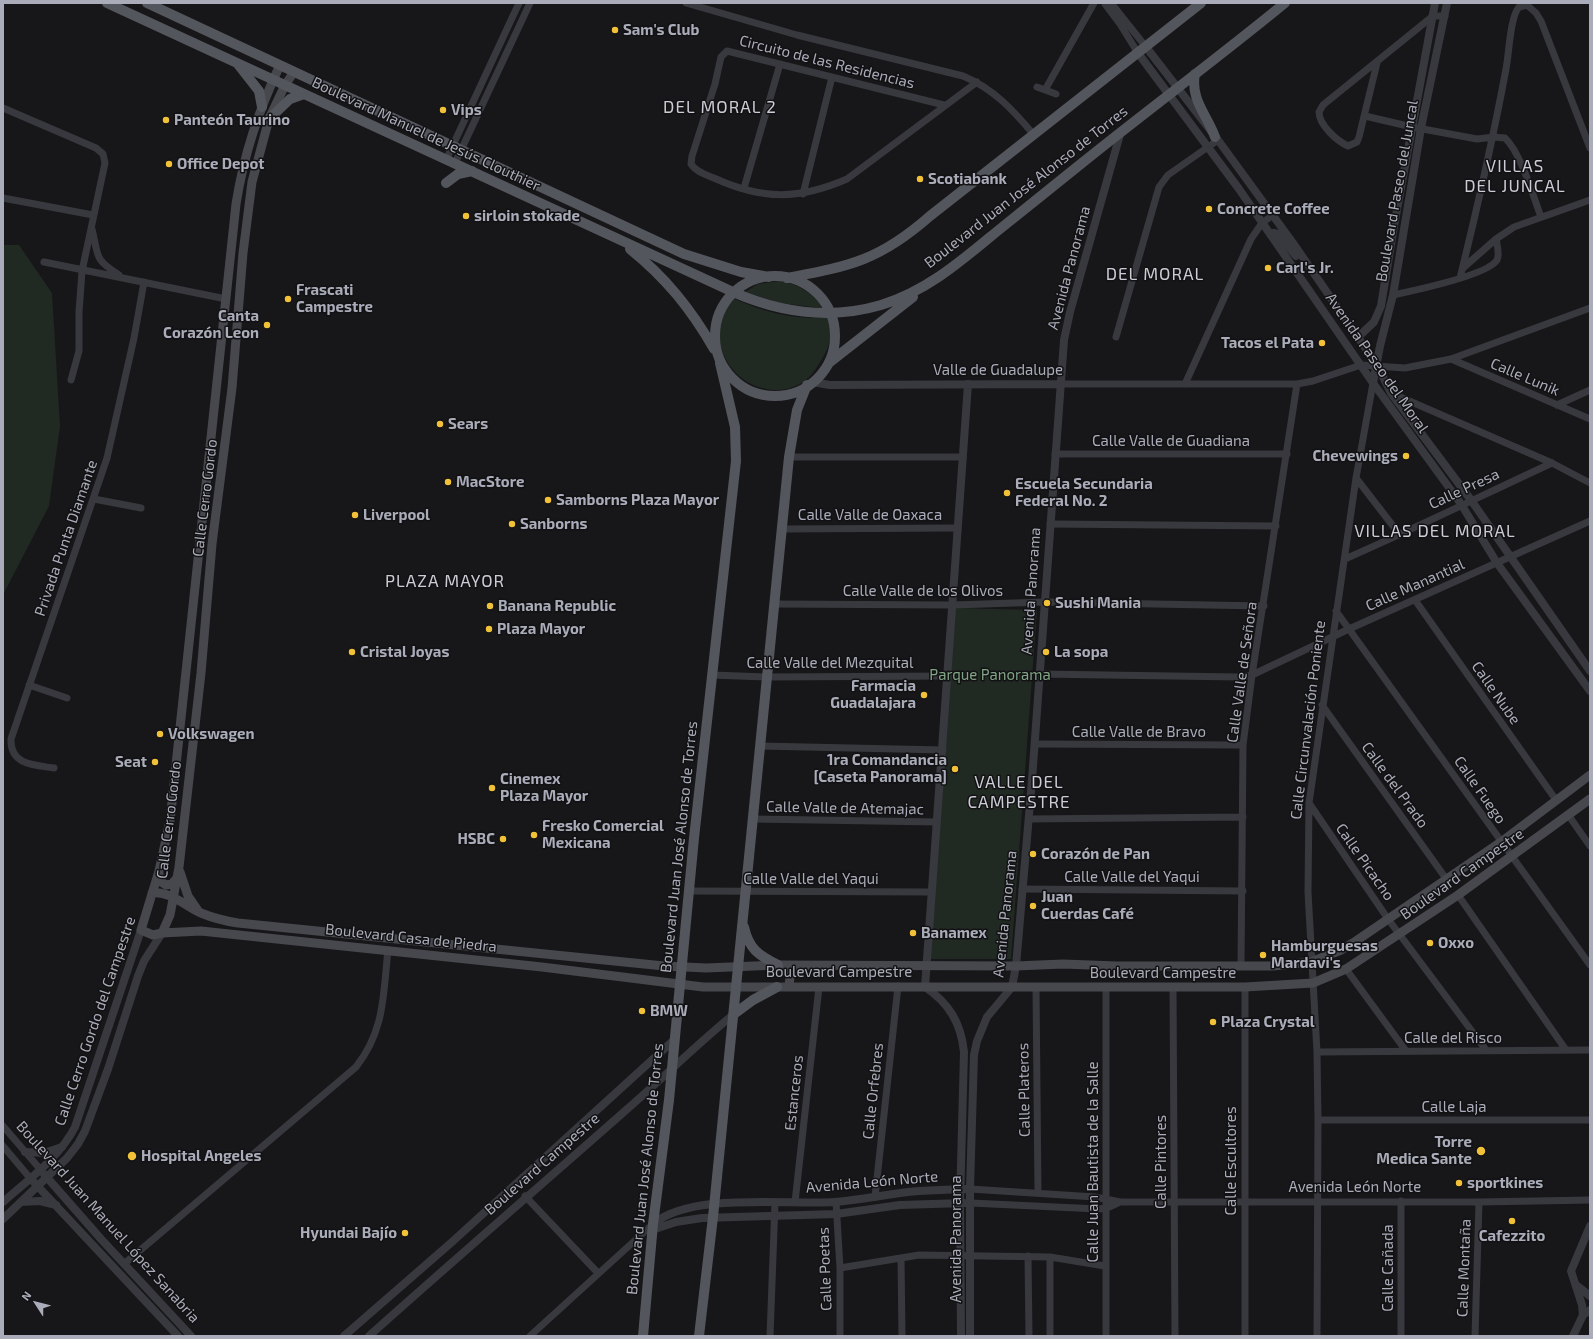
<!DOCTYPE html>
<html>
<head>
<meta charset="utf-8">
<style>
	body { margin:0 }
	#map { position:relative; width:1593px; height:1339px; overflow:hidden; background:#171719; font-family:"Exo 2",sans-serif }
	canvas { display:block }
	.frame { position:absolute; inset:0; border:4px solid #aaadb9; pointer-events:none }
	.north { position:absolute; left:16px; top:1283px; width:40px; height:40px; -webkit-text-stroke:3px #121214; paint-order:stroke; rotate:306deg; font-size:11px; font-weight:700; line-height:16px; text-align:center; color:#aaadb9 }
	.north::after { content:''; display:block; margin:auto; width:14px; height:18px; background:#aaadb9; clip-path:polygon(50% 0,100% 100%,50% 72%,0 100%) }
</style>
</head>
<body>
<div id="map">
<canvas width="1593" height="1339"></canvas>
<div class="frame"></div>
<div class="north">N</div>
</div>
<script>
const ctx = document.querySelector('canvas').getContext('2d');
ctx.lineJoin = 'round';
function paint(path, color) { ctx.fillStyle = color; ctx.fill(path, 'evenodd'); }
function strokePath(path, color, width, dash) { ctx.strokeStyle = color; ctx.lineWidth = width; ctx.lineCap = dash ? 'butt' : 'round'; ctx.setLineDash(dash || []); ctx.stroke(path); }
function label(font, color, halo, rows, align = 'center') {
  ctx.font = font + ' "Exo 2",sans-serif'; ctx.lineWidth = 3; ctx.setLineDash([]); ctx.textBaseline = 'middle'; ctx.strokeStyle = halo; ctx.fillStyle = color; for (const [text, x, y, turn = 0] of rows) {
    ctx.save(); ctx.translate(x, y); ctx.rotate((+turn || 0) * Math.PI / 180); ctx.textAlign = isNaN(turn) ? turn : align; if (halo) ctx.strokeText(text, 0, 0); ctx.fillText(text, 0, 0); ctx.restore();
  }
}
const green = new Path2D(`
	M3,245H19L52,293L60,426L49,506L3,595Z
	M780,281C798,284 809,291 821,305V308L780,303L745,292L758,284Z
	M735,299C765,313 794,319 827,318C834,332 830,346 822,359C818,365 814,373 808,378C801,385 790,389 780,390C730,392 699,333 735,299Z
	M955,608L1037,610L1011,959H929Z`);
const minor = new Path2D(`
	M686,3L797,35L963,76C994,89 1013,110 1034,135
	M1111,3L1146,47
	M1105,4L1120,24L1138,53
	M1377,63L1359,137L1357,142L1348,146C1337,141 1319,125 1319,112L1323,105L1433,16H1445
	M1037,87L1056,94
	M1045,90L1094,3
	M944,105L727,51L721,57L715,84L692,156L691,164C696,172 707,175 714,178C762,200 799,200 847,179L977,82
	M3,108L96,148L103,154L105,163L82,271L79,312V351L71,380
	M1365,116L1412,127L1477,139L1494,137L1505,138C1521,153 1533,196 1541,217
	M446,160L519,3
	M455,163L530,3
	M744,188L780,64
	M803,194L832,77
	M3,198L93,215
	M92,229C99,257 93,258 119,275
	M44,262L226,299
	M1463,268L1496,239L1514,227L1590,200
	M1460,278C1477,209 1493,139 1506,69C1509,54 1510,17 1519,7L1527,5L1536,13L1541,21L1590,148
	M1393,295C1412,291 1488,275 1497,260C1500,254 1497,245 1496,239
	M1116,337L1159,187L1168,175L1218,140
	M1451,359L1590,419
	M1061,384H1297L1313,381L1361,365L1405,368L1451,359L1590,308
	M1185,384L1251,239L1262,223L1273,215
	M1391,393L1552,463L1590,483
	M1557,405L1590,390
	M1055,454H1287
	M789,457H963
	M1356,478L1400,535
	M94,499L141,508
	M1050,524L1276,526
	M782,529L958,528
	M1345,559C1414,529 1483,495 1552,463
	M1415,600L1556,800
	M774,604L953,605L1045,602L1264,606
	M1336,611L1590,965
	M1039,674L1239,677L1252,675L1349,629L1590,521
	M712,675L766,677L949,676
	M29,685L67,698
	M1322,705L1447,880
	M1035,744L1243,745
	M760,746L943,750
	M54,768C34,765 10,765 11,739L107,458L134,338L144,282
	M1309,803L1388,919L1486,1050
	M1569,816L1590,846
	M753,819L937,822
	M1029,819L1243,817
	M1022,889L1243,891
	M689,891L932,892
	M1458,895L1566,1050
	M1241,966L1243,745L1252,675L1297,384
	M1346,969L1406,1051
	M1036,987L1038,1192
	M1173,987L1175,1336
	M1317,1052L1590,1050
	M1318,1120H1590
	M3,1126L40,1169
	M3,1146L30,1178
	M970,1189L1095,1197L1120,1202H1479L1590,1200
	M525,1196L598,1273
	M875,1197L898,986
	M795,1202L819,987
	M836,1202L840,1268V1336
	M971,1203L1098,1209L1107,1208L1120,1202
	M1028,1256L1029,1336
	M1050,1257V1336
	M901,1258L902,1336
	M124,1264L356,1067C385,1030 383,995 388,950
	M840,1268L919,1255L1050,1257L1105,1266
	M530,1336L653,1224
	M770,1336L775,1203
	M1106,1336V987
	M1245,1336V987
	M1317,1336L1318,1120L1317,1052L1308,892L1309,803L1356,478L1373,383
	M1401,1336V1201
	M1475,1336L1479,1202`);
const tertiary = new Path2D(`
	M1146,47L1218,140L1293,243L1377,365L1391,393L1471,500L1590,671
	M1138,53L1239,189L1373,383L1461,504L1497,563L1590,691
	M1270,234L1274,233L1278,234L1296,256
	M1357,338L1374,322L1381,306L1394,226L1435,3
	M812,382L830,385L1061,384
	M1373,383L1380,346L1393,295L1421,128L1447,3
	M25,1152L44,1153L62,1147
	M44,1174L101,1239L191,1336
	M30,1178L178,1336
	M3,1202C29,1179 59,1158 75,1127L141,930
	M21,1202L40,1201L56,1205
	M3,1219L67,1158L78,1144L85,1131L108,1069L138,976L144,961L162,933
	M653,1224C692,1192 786,1205 835,1202C859,1200 883,1195 908,1192C927,1190 946,1190 966,1189
	M652,1230L676,1222L702,1218L836,1214L900,1205L965,1203
	M1576,1285L1590,1296
	M1583,1315L1582,1305L1571,1271L1590,1226
	M344,1336L452,1242L674,1040
	M369,1336C454,1260 540,1186 625,1111C662,1079 696,1045 734,1014
	M961,1336L960,1203L964,1052C961,1023 949,1003 925,987L968,384
	M970,1336V1189L974,1055L977,1041L987,1017L1012,987L1016,966L1032,780L1064,340L1070,312L1121,131
	M1573,1336L1583,1315L1590,1310`);
const secondary = new Path2D(`
	M280,65C258,112 244,154 236,204L170,821L159,871L141,930L153,935L162,933L201,931L542,967L703,987H1245L1313,983L1346,969L1458,895L1590,799
	M180,872L188,896L199,912
	M159,873L160,881L166,885L172,884L177,878
	M152,893C169,890 187,907 201,913C213,918 225,921 238,923L664,966L706,968L778,965L1016,966L1063,964L1117,966H1273L1311,962L1341,950L1353,943L1501,842L1590,775
	M162,933L170,915L179,867L201,673L212,544L232,388L243,253L252,182L269,119L285,85L294,72
	M789,987L791,966`);
const primary = new Path2D(`
	M107,3L733,292C781,313 830,320 881,305C925,292 960,262 995,233C1024,210 1053,186 1082,163C1149,109 1218,58 1285,3
	M147,3L684,254L741,272L769,277
	M237,63L259,91L262,107
	M1195,74C1190,99 1207,115 1215,137
	M269,119L290,99L304,94
	M446,183L458,174L472,171
	M630,249C666,278 691,309 714,349
	M715 336a60 60 0 1 1 120 0a60 60 0 1 1-120 0Z
	M787,278C851,266 880,260 930,216L1201,3
	M830,362L913,297
	M744,927C749,949 758,955 778,965
	M734,1014L753,1000L777,987
	M643,1336L653,1224L669,1100L694,838L736,461L735,427L720,363
	M699,1336L713,1217L789,457L797,410L807,385`);
const markers = [
	[615,30,4,"#f1c138"],
	[443,110,4,"#f1c138"],
	[166,120,4,"#f1c138"],
	[169,164,4,"#f1c138"],
	[920,179,4,"#f1c138"],
	[1209,209,4,"#f1c138"],
	[466,216,4,"#f1c138"],
	[1268,268,4,"#f1c138"],
	[288,299,4,"#f1c138"],
	[267,325,4,"#f1c138"],
	[1322,343,4,"#f1c138"],
	[440,424,4,"#f1c138"],
	[1406,456,4,"#f1c138"],
	[448,482,4,"#f1c138"],
	[1007,493,4,"#f1c138"],
	[548,500,4,"#f1c138"],
	[355,515,4,"#f1c138"],
	[512,524,4,"#f1c138"],
	[1047,603,4,"#f1c138"],
	[490,606,4,"#f1c138"],
	[489,629,4,"#f1c138"],
	[352,652,4,"#f1c138"],
	[1046,652,4,"#f1c138"],
	[924,695,4,"#f1c138"],
	[160,734,4,"#f1c138"],
	[155,762,4,"#f1c138"],
	[955,769,4,"#f1c138"],
	[492,788,4,"#f1c138"],
	[534,835,4,"#f1c138"],
	[503,839,4,"#f1c138"],
	[1033,854,4,"#f1c138"],
	[1033,906,4,"#f1c138"],
	[913,933,4,"#f1c138"],
	[1430,943,4,"#f1c138"],
	[1263,955,4,"#f1c138"],
	[642,1011,4,"#f1c138"],
	[1213,1022,4,"#f1c138"],
	[1481,1151,5,"#f1c138"],
	[132,1156,5,"#f1c138"],
	[1459,1183,4,"#f1c138"],
	[1512,1221,4,"#f1c138"],
	[405,1233,4,"#f1c138"]
];
const poiNames = [
	["Sam's Club",623,30],
	["Vips",451,110],
	["Panteón Taurino",174,120],
	["Office Depot",177,164],
	["Scotiabank",928,179],
	["Concrete Coffee",1217,209],
	["sirloin stokade",474,216],
	["Carl's Jr.",1276,268],
	["Frascati",296,290],
	["Campestre",296,307],
	["Canta",259,316,"right"],
	["Corazón Leon",259,333,"right"],
	["Tacos el Pata",1314,343,"right"],
	["Sears",448,424],
	["Chevewings",1398,456,"right"],
	["MacStore",456,482],
	["Escuela Secundaria",1015,484],
	["Federal No. 2",1015,501],
	["Samborns Plaza Mayor",556,500],
	["Liverpool",363,515],
	["Sanborns",520,524],
	["Sushi Mania",1055,603],
	["Banana Republic",498,606],
	["Plaza Mayor",497,629],
	["Cristal Joyas",360,652],
	["La sopa",1054,652],
	["Farmacia",916,686,"right"],
	["Guadalajara",916,703,"right"],
	["Volkswagen",168,734],
	["1ra Comandancia",947,760,"right"],
	["[Caseta Panorama]",947,777,"right"],
	["Seat",147,762,"right"],
	["Cinemex",500,779],
	["Plaza Mayor",500,796],
	["Fresko Comercial",542,826],
	["Mexicana",542,843],
	["HSBC",495,839,"right"],
	["Corazón de Pan",1041,854],
	["Juan",1041,897],
	["Cuerdas Café",1041,914],
	["Banamex",921,933],
	["Oxxo",1438,943],
	["Hamburguesas",1271,946],
	["Mardavi's",1271,963],
	["BMW",650,1011],
	["Plaza Crystal",1221,1022],
	["Torre",1472,1142,"right"],
	["Medica Sante",1472,1159,"right"],
	["Hospital Angeles",141,1156],
	["sportkines",1467,1183],
	["Hyundai Bajío",397,1233,"right"],
	["Cafezzito",1512,1236,"center"]
];
const streetNames = [
	["Circuito de las Residencias",827,62,14],
	["Boulevard Manuel de Jesús Clouthier",426,134,25],
	["Boulevard Juan José Alonso de Torres",1026,187,-38],
	["Boulevard Paseo del Juncal",1397,191,-80],
	["Avenida Panorama",1069,268,-75],
	["Avenida Paseo del Moral",1377,363,55],
	["Valle de Guadalupe",998,370],
	["Calle Lunik",1525,377,23],
	["Calle Valle de Guadiana",1171,441],
	["Calle Presa",1464,489,-25],
	["Calle Cerro Gordo",205,498,-83],
	["Calle Valle de Oaxaca",870,515],
	["Privada Punta Diamante",66,538,-71],
	["Calle Manantial",1415,585,-24],
	["Calle Valle de los Olivos",923,591],
	["Avenida Panorama",1031,591,-86],
	["Calle Valle del Mezquital",830,663],
	["Calle Valle de Señora",1242,672,-82],
	["Calle Nube",1496,693,55],
	["Calle Circunvalación Poniente",1308,720,-83],
	["Calle Valle de Bravo",1139,732],
	["Calle del Prado",1395,785,54],
	["Calle Fuego",1480,790,55],
	["Calle Valle de Atemajac",845,808,1],
	["Calle Cerro Gordo",169,820,-83],
	["Boulevard Juan José Alonso de Torres",679,847,-84],
	["Calle Picacho",1365,862,55],
	["Boulevard Campestre",1462,874,-35],
	["Calle Valle del Yaqui",1132,877],
	["Calle Valle del Yaqui",811,879],
	["Avenida Panorama",1005,914,-84],
	["Boulevard Casa de Piedra",411,938,6],
	["Boulevard Campestre",839,972],
	["Boulevard Campestre",1163,973],
	["Calle Cerro Gordo del Campestre",95,1021,-71],
	["Calle del Risco",1453,1038],
	["Calle Plateros",1024,1090,-91],
	["Calle Orfebres",873,1091,-84],
	["Estanceros",794,1093,-84],
	["Calle Laja",1454,1107],
	["Calle Escultores",1231,1161,-90],
	["Calle Juan Bautista de la Salle",1093,1162,-90],
	["Calle Pintores",1161,1162,-90],
	["Boulevard Campestre",542,1164,-41],
	["Boulevard Juan José Alonso de Torres",645,1169,-84],
	["Avenida León Norte",872,1182,-5],
	["Avenida León Norte",1355,1187],
	["Boulevard Juan Manuel López Sanabria",108,1222,48],
	["Avenida Panorama",956,1239,-90],
	["Calle Cañada",1388,1268,-90],
	["Calle Montaña",1464,1268,-88],
	["Calle Poetas",825,1269,-92]
];
const parkNames = [
	["Parque Panorama",990,675]
];
const quarterNames = [
	["DEL MORAL 2",720,107],
	["VILLAS",1515,166],
	["DEL JUNCAL",1515,186],
	["DEL MORAL",1155,274],
	["VILLAS DEL MORAL",1435,531],
	["PLAZA MAYOR",445,581],
	["VALLE DEL",1019,782],
	["CAMPESTRE",1019,802]
];
paint(green, '#212923');
strokePath(minor, '#38393e', 7);
strokePath(tertiary, '#38393e', 8);
strokePath(secondary, '#46484e', 9);
strokePath(primary, '#54565d', 10);
for (const [x, y, r, color] of markers) { const dot = new Path2D(); dot.arc(x, y, r, 0, 2 * Math.PI); ctx.fillStyle = color; ctx.fill(dot); strokePath(dot, '#121214', 1.5); }
label('bold 15px', '#aaadb9', '#121214', poiNames, 'left');
label('15px', '#aaadb9', '#121214', streetNames);
label('15px', '#81a486', '#121214', parkNames);
ctx.letterSpacing = '1px';
label('17px', '#cbccd5', '#121214', quarterNames);
ctx.letterSpacing = '0px';
</script>
</body>
</html>
